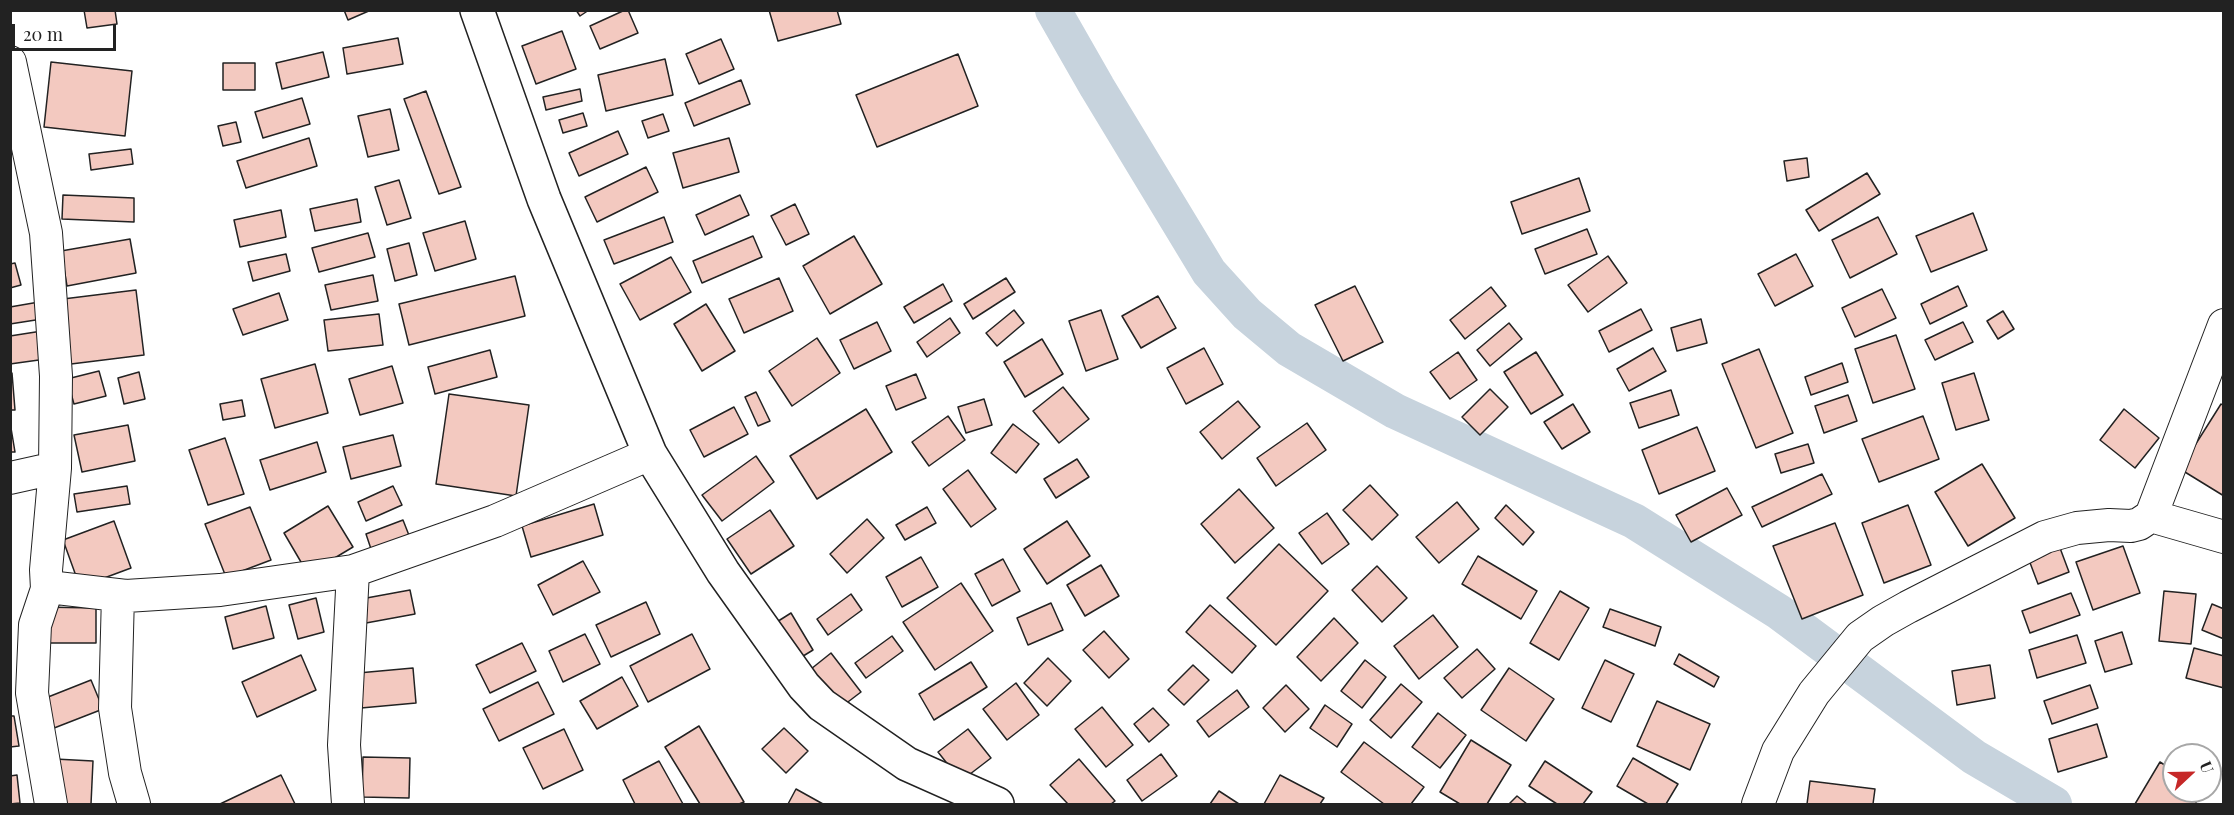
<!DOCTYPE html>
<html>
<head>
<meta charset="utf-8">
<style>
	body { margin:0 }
	#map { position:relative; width:2234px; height:815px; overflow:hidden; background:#fff; font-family:"Playfair Display",serif }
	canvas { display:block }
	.frame { position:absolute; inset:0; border:12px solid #222; pointer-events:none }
	.north { position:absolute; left:2162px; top:743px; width:60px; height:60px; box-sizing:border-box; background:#fff; border:2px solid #a7a7a7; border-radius:50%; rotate:68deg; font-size:16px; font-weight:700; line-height:24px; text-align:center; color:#222 }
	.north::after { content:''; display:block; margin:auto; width:21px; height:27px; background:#c62828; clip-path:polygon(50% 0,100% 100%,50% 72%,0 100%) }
	.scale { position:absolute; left:12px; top:24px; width:104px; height:27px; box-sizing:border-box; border:3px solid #222; border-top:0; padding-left:8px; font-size:18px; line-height:21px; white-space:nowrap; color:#222; -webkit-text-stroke:4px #fff; paint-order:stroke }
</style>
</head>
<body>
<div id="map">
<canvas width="2234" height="815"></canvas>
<div class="frame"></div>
<div class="north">U</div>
<div class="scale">20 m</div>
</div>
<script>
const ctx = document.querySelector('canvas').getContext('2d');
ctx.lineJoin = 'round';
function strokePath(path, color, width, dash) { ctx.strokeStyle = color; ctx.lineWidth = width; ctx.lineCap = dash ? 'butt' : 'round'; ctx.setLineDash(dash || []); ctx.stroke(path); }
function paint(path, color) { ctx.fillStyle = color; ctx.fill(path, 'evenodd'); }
const canal = new Path2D(`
	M1053,10L1097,87L1209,272L1247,314L1289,349L1395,411L1634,521L1779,612L1974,757L2054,804`);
const building = new Path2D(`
	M84,10H115L117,24L87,28Z
	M344,10H371L348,20Z
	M576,10H589L580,16Z
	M625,10H628L638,33L600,49L590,26Z
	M769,10H837L841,24L778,41Z
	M562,31L576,69L536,84L522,46Z
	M398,38L403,64L347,74L343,48Z
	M721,39L734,69L699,84L686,54Z
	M323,52L329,77L282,89L276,63Z
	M958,54L978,106L877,147L856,95Z
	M665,59L673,95L606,111L598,75Z
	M51,62L132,71L125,136L44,127Z
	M223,63H255V90H223Z
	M741,80L750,104L694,126L685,103Z
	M580,89L582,101L546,110L543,97Z
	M426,91L461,187L439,194L404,99Z
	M302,98L310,124L263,138L255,112Z
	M390,109L399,150L368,157L358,116Z
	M583,113L587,126L563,133L559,120Z
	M663,114L669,131L648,138L642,121Z
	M236,122L241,142L223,146L218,126Z
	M618,131L628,154L579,176L569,153Z
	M309,138L317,166L246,188L237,161Z
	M729,138L739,172L683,188L673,153Z
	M131,149L133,164L91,170L89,154Z
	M1807,158L1809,177L1787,181L1784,161Z
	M646,167L658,192L597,222L585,197Z
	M1867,173L1880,194L1819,231L1806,210Z
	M1579,178L1590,211L1522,234L1511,202Z
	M399,180L411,218L387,225L375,187Z
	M63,195L134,198V222L62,219Z
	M740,195L749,215L705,235L696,215Z
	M357,199L361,222L315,231L310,209Z
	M795,204L809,234L786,245L771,216Z
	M281,210L286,237L240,247L234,220Z
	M1973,213L1987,250L1931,272L1916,236Z
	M664,217L673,242L614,264L604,240Z
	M1878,217L1897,254L1850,278L1832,240Z
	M465,221L476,259L435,271L423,233Z
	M1587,229L1597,254L1545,274L1535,249Z
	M368,233L375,257L319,272L312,248Z
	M753,236L762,257L702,283L693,261Z
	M854,236L882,284L830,314L803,266Z
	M130,239L136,273L67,286L61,251Z
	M409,243L417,275L395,281L387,249Z
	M286,254L290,271L253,281L248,262Z
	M1796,254L1813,286L1775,306L1758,274Z
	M1608,256L1627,283L1588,312L1568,285Z
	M671,257L691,292L640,320L620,284Z
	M15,263L21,285L10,288V264Z
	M373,275L378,301L331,310L325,285Z
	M515,276L525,316L409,345L399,304Z
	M779,278L793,311L744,333L729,299Z
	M1006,278L1015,292L973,319L964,304Z
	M943,284L952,301L914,323L904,307Z
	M1355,286L1383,342L1343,361L1315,305Z
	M1958,286L1967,306L1930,324L1921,304Z
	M1491,287L1506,306L1465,339L1450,320Z
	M1882,289L1896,318L1855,337L1842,308Z
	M136,290L144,355L71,364L63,299Z
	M279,293L288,320L243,335L233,309Z
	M1158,296L1176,328L1141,348L1122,316Z
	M39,302L42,319L10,324V307Z
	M706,304L735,351L702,371L674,324Z
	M1641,309L1652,330L1609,352L1599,331Z
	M1014,310L1024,323L997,346L986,333Z
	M1101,310L1118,359L1086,371L1069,321Z
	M2003,311L2014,329L1998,339L1987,321Z
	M379,314L383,345L328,351L324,320Z
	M950,318L960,333L927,357L917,342Z
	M1701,319L1707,343L1677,351L1671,328Z
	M877,322L891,351L854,369L840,340Z
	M1963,322L1973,342L1935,360L1925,340Z
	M1509,323L1522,339L1490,366L1477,350Z
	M42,331L46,359L10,364V336Z
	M1896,335L1915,389L1873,403L1855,349Z
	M817,338L840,373L792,406L769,371Z
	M1042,339L1063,374L1025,397L1004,362Z
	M1204,348L1223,384L1186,404L1167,368Z
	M1653,348L1666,371L1629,391L1617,369Z
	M1759,349L1793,433L1756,448L1722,364Z
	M490,350L497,377L435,394L428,367Z
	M1458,352L1477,380L1450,399L1430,372Z
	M1536,352L1563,395L1531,414L1504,372Z
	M1842,363L1848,382L1811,395L1805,377Z
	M315,364L328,413L275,428L261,379Z
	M392,366L403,403L360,415L349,379Z
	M99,371L106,396L74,404L67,379Z
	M139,372L145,399L124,404L118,378Z
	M12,373L15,410H10V374Z
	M1974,373L1989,420L1956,430L1942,383Z
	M916,374L926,398L896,410L886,386Z
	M1063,387L1089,419L1059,443L1033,411Z
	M1490,389L1508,407L1480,435L1462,417Z
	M1671,390L1679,415L1639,428L1630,403Z
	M756,392L770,421L758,426L745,397Z
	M449,394L529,405L516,496L436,484Z
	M1848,395L1857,421L1824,433L1815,406Z
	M984,399L992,425L966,433L958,407Z
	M242,400L245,416L223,420L220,404Z
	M1238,401L1260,427L1222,459L1200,432Z
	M1573,404L1590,432L1562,449L1544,422Z
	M2221,404L2224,406V496L2180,469Z
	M734,407L748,434L704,457L690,430Z
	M866,409L892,452L817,499L790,456Z
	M2124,409L2159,438L2135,468L2100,440Z
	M948,416L965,440L929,466L912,442Z
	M1923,416L1939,459L1879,482L1862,439Z
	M10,422L15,452H10Z
	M1307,423L1326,450L1276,486L1257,458Z
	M1013,424L1039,444L1016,473L991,453Z
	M128,425L135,461L82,472L74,435Z
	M1697,427L1715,471L1659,494L1642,450Z
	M393,435L401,466L351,479L343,447Z
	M225,438L244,494L208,505L189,450Z
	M317,442L326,472L270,490L260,460Z
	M1808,444L1814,463L1781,473L1775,454Z
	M756,456L774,482L722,521L702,495Z
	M1077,459L1089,477L1056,498L1044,479Z
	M1982,464L2015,518L1968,546L1935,492Z
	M968,470L996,509L971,527L943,489Z
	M1822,474L1832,494L1762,527L1752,507Z
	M1370,485L1398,515L1372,540L1343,510Z
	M127,486L130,504L77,512L74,494Z
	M393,486L402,505L366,521L358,502Z
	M1727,488L1742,515L1691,542L1676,515Z
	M1239,489L1274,528L1235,563L1201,524Z
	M1457,502L1479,529L1439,563L1416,537Z
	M594,504L603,535L531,557L522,526Z
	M1506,505L1534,532L1523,545L1495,518Z
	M1908,505L1931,565L1884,583L1862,523Z
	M328,506L353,547L308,574L284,533Z
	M250,507L271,560L226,577L205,524Z
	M927,507L936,523L905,540L896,525Z
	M770,510L794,546L751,574L727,539Z
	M1327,513L1349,544L1322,564L1299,533Z
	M867,519L884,538L847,573L830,554Z
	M403,520L412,543L374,558L366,534Z
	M114,521L131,568L80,587L63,540Z
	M1067,521L1090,556L1047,584L1024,549Z
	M1835,523L1863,595L1802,619L1773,546Z
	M1279,544L1328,591L1276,645L1227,598Z
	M2123,546L2140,593L2093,610L2076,562Z
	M2060,548L2069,572L2038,584L2029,560Z
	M1478,556L1537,591L1521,619L1462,584Z
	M921,557L938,587L902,607L886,577Z
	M1003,559L1020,591L992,606L975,574Z
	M583,561L600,592L553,615L538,585Z
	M1101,565L1119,596L1085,616L1067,585Z
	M1377,566L1407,598L1382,622L1352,590Z
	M961,583L993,631L935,670L903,622Z
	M410,590L415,614L366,623L361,599Z
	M1560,591L1589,608L1559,660L1530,643Z
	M2164,591L2196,594L2191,644L2159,641Z
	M2071,593L2080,615L2030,633L2022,611Z
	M851,594L862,610L828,635L817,619Z
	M316,598L324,632L298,639L289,605Z
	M646,602L660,634L611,657L596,625Z
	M1051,603L1063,630L1028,645L1017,618Z
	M2212,604L2224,609V639L2202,630Z
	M1210,605L1256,646L1232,673L1186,632Z
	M266,606L274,638L233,649L225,617Z
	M41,607L96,608V643H41Z
	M1610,609L1661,627L1655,646L1603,627Z
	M791,613L813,650L795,661L772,625Z
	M1433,615L1458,647L1419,679L1394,646Z
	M1334,618L1358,643L1321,681L1297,657Z
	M1104,631L1129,659L1109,678L1083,650Z
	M2122,632L2132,664L2105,672L2095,641Z
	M585,634L600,664L563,682L549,651Z
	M692,634L710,669L648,702L630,666Z
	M2077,635L2086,663L2037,678L2029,650Z
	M892,636L903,651L866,678L855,663Z
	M522,643L536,671L490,693L476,665Z
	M2194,648L2224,656V688L2186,678Z
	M1477,649L1495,669L1462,698L1444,678Z
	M831,653L861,692L840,708L811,669Z
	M1679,654L1719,677L1714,687L1674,664Z
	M301,655L316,690L257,717L242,682Z
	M1048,658L1071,681L1047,706L1024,683Z
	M1365,660L1386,677L1362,708L1341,691Z
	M1605,660L1634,674L1611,722L1582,708Z
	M971,662L987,687L934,720L919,694Z
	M1193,665L1209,680L1184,705L1168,690Z
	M1990,665L1995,698L1957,705L1952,671Z
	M413,668L416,703L361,708L358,673Z
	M1509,668L1554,699L1526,741L1481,710Z
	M622,677L638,706L597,729L580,701Z
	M91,680L103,709L49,730L38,701Z
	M538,682L554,714L499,741L483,709Z
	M1016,683L1039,715L1007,740L983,709Z
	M1401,684L1422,702L1391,738L1370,720Z
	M1286,685L1309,709L1285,732L1263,708Z
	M2090,685L2098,708L2052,724L2044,701Z
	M1237,690L1249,707L1209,737L1197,721Z
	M1657,701L1710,724L1690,770L1637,746Z
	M1325,705L1352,724L1337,747L1310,728Z
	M1102,707L1133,745L1106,767L1075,729Z
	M1153,708L1169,725L1149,742L1134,724Z
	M1438,713L1466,735L1440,768L1412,747Z
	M10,716H14L19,746L10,747Z
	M2097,724L2107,757L2058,772L2049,739Z
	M699,726L744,802L739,804H700L665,747Z
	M784,728L808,751L786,773L762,749Z
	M564,729L583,770L543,789L523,748Z
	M968,729L991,758L961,781L938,752Z
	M1471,740L1511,765L1487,804H1460L1440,792Z
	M1364,742L1424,787L1411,804H1384L1341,772Z
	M1161,754L1177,776L1142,801L1127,780Z
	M363,757L410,758L409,798L362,797Z
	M1633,758L1678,784L1666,804H1648L1617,786Z
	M55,759L93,761L91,804H53Z
	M1079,759L1115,801L1111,804H1068L1050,785Z
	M659,761L683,804H635L623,780Z
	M1545,761L1592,792L1583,804H1557L1529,786Z
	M2160,762L2174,771V791H2203L2195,804H2135Z
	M17,775L20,803L10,804V776Z
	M281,775L295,804H220Z
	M1280,775L1324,798L1320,804H1264Z
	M1810,781L1875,789L1873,804H1807Z
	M796,789L823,804H788Z
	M1219,791L1239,804H1210Z
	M1517,796L1527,804H1509Z`);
const street = new Path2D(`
	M10,62L46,233L56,376L55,468L46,570L47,589L57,588L126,596L220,590L353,571L495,521L650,454
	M10,478L55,468
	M2151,516L2224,537
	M47,589L35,625L32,693L51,804
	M118,595L115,708L125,773L134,804
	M348,804L344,745L353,571
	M1758,804L1778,751L1814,693L1860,637L1883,621L1908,607L2045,537L2077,528L2109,525L2131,526L2139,524L2151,516L2224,325`);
const primary = new Path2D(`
	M477,10L544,199L650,454L723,572L804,686L822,705L907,764L997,804`);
strokePath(canal, '#c7d3dd', 36);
paint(building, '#f3c9c0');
strokePath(building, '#222', 1.5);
strokePath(street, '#222', 34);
strokePath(primary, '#222', 36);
strokePath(street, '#fff', 32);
strokePath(primary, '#fff', 33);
</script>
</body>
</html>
